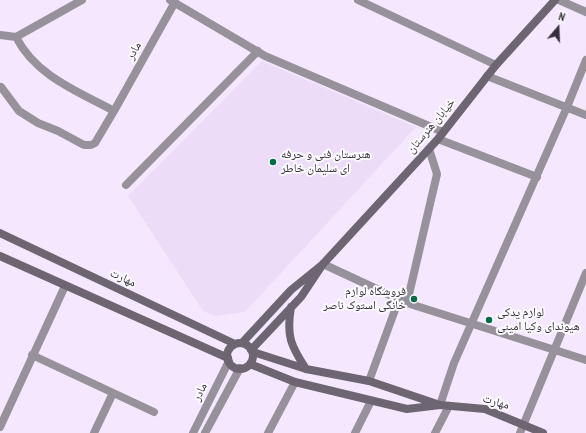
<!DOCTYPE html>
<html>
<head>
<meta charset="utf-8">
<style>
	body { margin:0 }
	#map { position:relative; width:586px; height:433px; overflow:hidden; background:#f5e8fe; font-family:"PT Sans Narrow",sans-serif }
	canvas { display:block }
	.north { position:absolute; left:538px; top:8px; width:40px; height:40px; -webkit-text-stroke:3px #fcfafe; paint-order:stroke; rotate:19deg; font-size:11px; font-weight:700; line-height:16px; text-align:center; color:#353039 }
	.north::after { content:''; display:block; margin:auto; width:14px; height:18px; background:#353039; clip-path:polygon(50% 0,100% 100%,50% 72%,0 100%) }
</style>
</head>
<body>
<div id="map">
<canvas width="586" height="433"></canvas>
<div class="north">N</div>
</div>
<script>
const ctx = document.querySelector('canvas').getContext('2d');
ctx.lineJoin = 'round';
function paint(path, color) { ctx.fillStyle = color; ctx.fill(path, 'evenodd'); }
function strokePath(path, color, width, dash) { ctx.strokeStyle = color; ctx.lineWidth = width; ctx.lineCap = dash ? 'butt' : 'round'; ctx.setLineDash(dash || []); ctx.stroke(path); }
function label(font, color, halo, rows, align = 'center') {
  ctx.font = font + ' "PT Sans Narrow","Noto Naskh Arabic",sans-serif'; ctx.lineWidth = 4; ctx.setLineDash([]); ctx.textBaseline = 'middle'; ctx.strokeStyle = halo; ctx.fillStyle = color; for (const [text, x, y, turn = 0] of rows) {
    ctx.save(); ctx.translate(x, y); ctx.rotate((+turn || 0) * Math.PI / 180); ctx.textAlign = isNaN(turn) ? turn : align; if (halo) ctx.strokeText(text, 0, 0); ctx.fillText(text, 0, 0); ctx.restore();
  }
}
const built = new Path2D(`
	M262,61L416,127L245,312L215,316L203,311L128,196Z`);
const minor = new Path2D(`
	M170,0L265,56L443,132
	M358,0L496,65
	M0,35L16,37L82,0
	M487,76L586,115
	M1,87L19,111L38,123L58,131L84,145H91L95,143L114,111C77,91 36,76 16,37
	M114,111L175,2
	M438,139L537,177
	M429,149L437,174L407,303L586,360
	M126,185L258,51
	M323,264L407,303
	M32,355L154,412
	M369,381L399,299
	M440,405L454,363L567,107L586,60
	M0,427L65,286
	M94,433L113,393
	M268,433L295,382
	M355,433L371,401
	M435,433L449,406
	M520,433L586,273`);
const tertiary = new Path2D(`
	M559,0L586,12
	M193,433L229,361
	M205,433L240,368`);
const secondary = new Path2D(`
	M0,233L235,344
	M0,256L228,358
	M323,264L438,139L496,65L555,0
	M291,307C286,336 291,346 306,369
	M242,343L291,290L323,264L301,297L251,350
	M227 356a13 13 0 1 1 26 0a13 13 0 1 1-26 0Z
	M250,364L295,382L407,409L440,405L369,381L306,369L253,352
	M440,405L485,409L543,433`);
const markers = [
	[273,162,4,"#056d44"],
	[414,299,4,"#056d44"],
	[489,320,4,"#056d44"]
];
const streetNames = [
	["مادر",134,51,-61],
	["خیابان هنرستان",431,126,-50],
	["مهارت",123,278,25],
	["مادر",200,392,-64],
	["مهارت",496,402,16]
];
const poiNames = [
	["هنرستان فنی و حرفه",281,155],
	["ای سلیمان خاطر",281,169],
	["فروشگاه لوازم",406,292,"right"],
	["خانگى استوک ناصر",406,306,"right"],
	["لوازم یدکى",497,313],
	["هیونداى وکیا امینى",497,327]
];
paint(built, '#ecdcf8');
strokePath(minor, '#96919a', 8);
strokePath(tertiary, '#96919a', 8);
strokePath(secondary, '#6d6572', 8);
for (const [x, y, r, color] of markers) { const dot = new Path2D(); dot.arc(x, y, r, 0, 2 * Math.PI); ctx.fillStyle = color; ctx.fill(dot); strokePath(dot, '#fcfafe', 1.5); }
label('12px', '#353039', '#fcfafe', streetNames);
label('12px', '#353039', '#fcfafe', poiNames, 'left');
</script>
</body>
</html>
